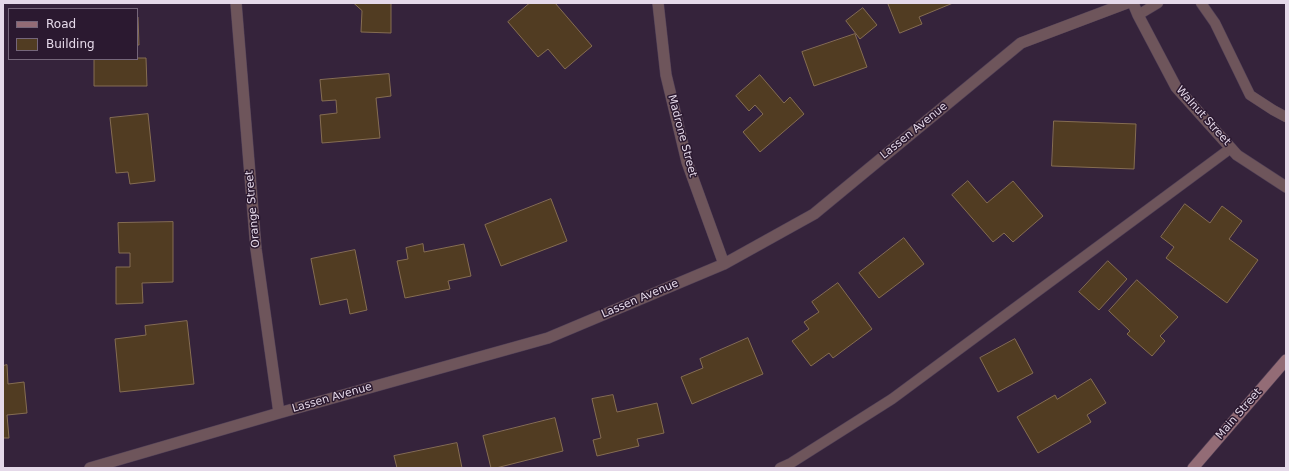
<!DOCTYPE html>
<html>
<head>
<meta charset="utf-8">
<style>
	body { margin:0 }
	#map { position:relative; width:1289px; height:471px; overflow:hidden; background:#35233b; font-family:"DejaVu Sans",sans-serif }
	canvas { display:block }
	.frame { position:absolute; inset:0; border:4px solid #e5d9e9; pointer-events:none }
	.legend { position:absolute; left:8px; top:8px; width:130px; height:52px; box-sizing:border-box; background:#2b1930; border:1px solid #75667a; margin:0; padding:5px 7px; list-style:none; font-size:12px; color:#e5d9e9 }
	.legend li { display:flex; align-items:center; gap:8px; height:20px }
	.legend b { width:20px; border:1px solid #75667a }
</style>
</head>
<body>
<div id="map">
<canvas width="1289" height="471"></canvas>
<div class="frame"></div>
<ul class="legend">
<li><b style="height:5px;background:#936c76"></b>Road</li>
<li><b style="height:11px;background:#513c22"></b>Building</li>
</ul>
</div>
<script>
const ctx = document.querySelector('canvas').getContext('2d');
ctx.lineJoin = 'round';
function paint(path, color) { ctx.fillStyle = color; ctx.fill(path, 'evenodd'); }
function strokePath(path, color, width, dash) { ctx.strokeStyle = color; ctx.lineWidth = width; ctx.lineCap = dash ? 'butt' : 'round'; ctx.setLineDash(dash || []); ctx.stroke(path); }
function label(font, color, halo, rows, align = 'center') {
  ctx.font = font + ' "DejaVu Sans",sans-serif'; ctx.lineWidth = 3; ctx.setLineDash([]); ctx.textBaseline = 'middle'; ctx.strokeStyle = halo; ctx.fillStyle = color; for (const [text, x, y, turn = 0] of rows) {
    ctx.save(); ctx.translate(x, y); ctx.rotate((+turn || 0) * Math.PI / 180); ctx.textAlign = isNaN(turn) ? turn : align; if (halo) ctx.strokeText(text, 0, 0); ctx.fillText(text, 0, 0); ctx.restore();
  }
}
const building = new Path2D(`
	M354,3H391V33L361,32L362,11Z
	M530,3H555L592,46L565,69L548,49L538,57L508,22Z
	M888,3H953L919,17L922,24L900,33Z
	M863,8L877,25L860,39L846,21Z
	M137,17H138L139,45H137Z
	M855,34L867,67L814,86L802,52Z
	M137,58H146L147,86H94V59Z
	M389,74L391,96L376,98L380,138L322,143L320,115L337,113L336,100L322,101L320,80Z
	M760,75L784,103L790,97L804,114L760,152L743,132L763,114L755,105L749,111L736,96Z
	M148,114L155,181L130,184L128,172L116,173L110,118Z
	M1054,121L1136,124L1134,169L1052,166Z
	M968,181L987,203L1013,181L1043,216L1013,242L1004,233L993,242L952,195Z
	M551,199L567,241L501,266L485,225Z
	M1185,204L1210,223L1222,206L1242,221L1229,239L1258,260L1227,303L1166,258L1174,247L1161,237Z
	M173,222V282L142,283L143,303L116,304V267H130V253H119L118,223Z
	M904,238L924,264L879,298L859,273Z
	M423,244L424,252L464,244L471,276L448,281L450,289L405,298L397,261L408,259L406,248Z
	M355,250L367,310L350,314L347,299L320,305L311,259Z
	M1108,261L1127,279L1099,310L1079,292Z
	M1137,280L1178,317L1160,336L1165,341L1152,356L1127,334L1130,331L1109,311Z
	M838,283L872,329L833,358L829,353L811,366L792,341L809,329L804,322L819,312L812,302Z
	M187,321L194,384L120,392L115,339L146,335L145,326Z
	M748,338L763,374L692,404L681,377L703,368L700,359Z
	M1015,339L1033,373L998,392L980,358Z
	M7,365L8,384L24,382L27,413L7,415L9,438H3V366Z
	M1091,379L1106,403L1087,415L1091,422L1038,453L1017,417L1055,395L1057,399Z
	M613,395L617,412L657,403L664,433L637,439L639,446L597,456L593,440L601,438L592,399Z
	M555,418L563,451L496,468H491L483,436Z
	M457,443L462,468H397L394,456Z`);
const service = new Path2D(`
	M1201,3L1215,23L1250,95L1273,110L1286,117
	M1138,15L1158,3
	M780,468L791,463L892,399L1231,148`);
const minor = new Path2D(`
	M236,3L256,249L279,413
	M658,3L666,75L687,162L724,264
	M1133,3L1138,15L1176,87L1237,155L1286,187
	M90,468L279,413L548,338L724,264L814,214L1021,43L1127,3`);
const secondary = new Path2D(`
	M1193,468L1286,360`);
const streetNames = [
	["Walnut Street",1203,116,48],
	["Lassen Avenue",914,131,-39],
	["Madrone Street",682,136,75],
	["Orange Street",253,209,-95],
	["Lassen Avenue",640,299,-23],
	["Lassen Avenue",332,398,-16],
	["Main Street",1239,414,-49]
];
paint(building, '#513c22');
strokePath(building, '#856d52', 1);
strokePath(service, '#514057', 11);
strokePath(minor, '#514057', 12);
strokePath(secondary, '#514057', 12);
strokePath(service, '#6e555b', 10);
strokePath(minor, '#6e555b', 11);
strokePath(secondary, '#936c76', 11);
label('11px', '#e5d9e9', '#2b1930', streetNames);
</script>
</body>
</html>
